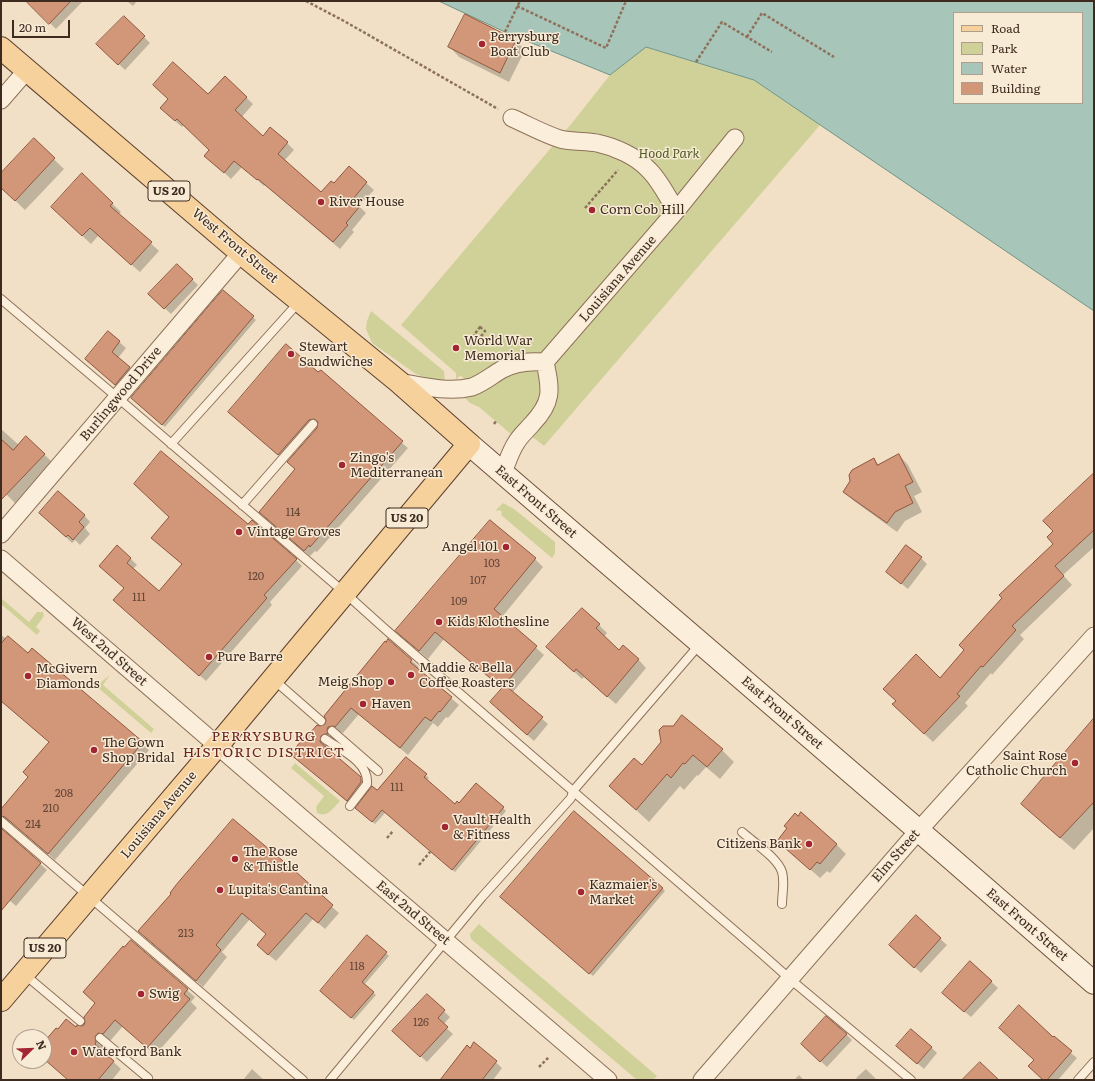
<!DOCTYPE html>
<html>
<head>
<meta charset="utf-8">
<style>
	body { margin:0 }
	#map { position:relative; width:1095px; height:1081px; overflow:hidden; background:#f1e0c6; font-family:Literata,serif }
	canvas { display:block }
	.frame { position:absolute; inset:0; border:2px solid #3e2b1f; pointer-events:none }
	.legend { position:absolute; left:953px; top:12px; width:130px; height:92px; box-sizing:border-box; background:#f8ebd6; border:1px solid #ae9e8d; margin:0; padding:5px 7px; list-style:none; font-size:12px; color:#3e2b1f }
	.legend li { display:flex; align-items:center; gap:8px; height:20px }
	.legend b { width:20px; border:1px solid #ae9e8d }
	.north { position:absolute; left:12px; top:1029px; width:40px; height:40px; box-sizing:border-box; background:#f8ebd6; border:1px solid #ae9e8d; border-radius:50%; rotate:67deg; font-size:11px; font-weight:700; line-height:16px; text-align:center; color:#3e2b1f }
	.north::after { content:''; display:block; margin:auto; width:14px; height:18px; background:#a22532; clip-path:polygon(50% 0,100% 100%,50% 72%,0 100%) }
	.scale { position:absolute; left:12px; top:20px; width:58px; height:18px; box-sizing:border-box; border:2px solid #3e2b1f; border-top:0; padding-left:5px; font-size:12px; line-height:14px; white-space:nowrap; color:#3e2b1f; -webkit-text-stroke:3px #f8ebd6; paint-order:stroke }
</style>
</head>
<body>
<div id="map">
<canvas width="1095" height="1081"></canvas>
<div class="frame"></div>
<ul class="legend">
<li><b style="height:5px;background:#f6d19c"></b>Road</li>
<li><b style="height:11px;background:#d0d199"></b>Park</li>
<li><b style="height:11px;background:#a8c5b9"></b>Water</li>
<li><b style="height:11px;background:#d29679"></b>Building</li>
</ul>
<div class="north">N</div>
<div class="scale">20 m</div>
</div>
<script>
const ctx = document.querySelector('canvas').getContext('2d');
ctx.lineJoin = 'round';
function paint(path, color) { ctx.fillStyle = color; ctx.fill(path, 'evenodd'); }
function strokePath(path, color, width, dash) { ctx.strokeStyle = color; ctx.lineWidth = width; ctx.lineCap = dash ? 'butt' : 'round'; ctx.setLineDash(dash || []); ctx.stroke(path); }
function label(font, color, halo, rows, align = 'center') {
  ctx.font = font + ' Literata,serif'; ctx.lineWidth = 3; ctx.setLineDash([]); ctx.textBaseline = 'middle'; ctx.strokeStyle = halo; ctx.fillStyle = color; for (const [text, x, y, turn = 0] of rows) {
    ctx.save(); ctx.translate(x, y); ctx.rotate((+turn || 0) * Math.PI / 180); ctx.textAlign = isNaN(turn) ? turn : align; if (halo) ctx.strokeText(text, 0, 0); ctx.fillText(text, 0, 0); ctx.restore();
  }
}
const green = new Path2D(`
	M645,47L754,80L820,125L544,446L520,427L512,435L479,407L470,403L462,395L478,391L461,376L458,377L456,380V373L401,325L572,123L610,75Z
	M371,311L444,371L445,384L426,378L416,374L372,343L366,329L367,321Z
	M503,503L514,509L555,542V553L552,558L501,515L502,512L499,510L497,511L496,510Z
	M1,598L29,622L37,612H43L44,616L36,627L40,631L37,635L1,604Z
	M110,675L103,685L154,729L151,733L96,686Z
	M295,763L340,801C333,808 328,818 317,813L316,807L324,796L291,768Z
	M479,924L657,1076L653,1080H637L471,939L470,934Z`);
const water = new Path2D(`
	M439,1H1094V311L754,80L646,47L610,75L505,32ZM954,13H1082V103H954Z`);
const shadow = new Path2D(`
	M27,1H83L56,29Z
	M127,1H137L133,6Z
	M465,16L516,41L525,50L509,82L459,57L450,47Z
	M124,17L150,43L125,70L98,44Z
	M225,77L253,104L241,118L263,137L287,143L294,150L284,161L321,193L334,185L349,168L374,190L359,206L366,213L352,230L354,232L340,249L265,185L264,186L242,167L231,179L213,162L211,150L184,125L182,127L168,115L208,96Z
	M34,140L64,169L25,210L1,187V175Z
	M82,175L121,212L119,214L159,251L140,272L98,236L91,244L60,215Z
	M177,265L198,285L171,314L156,300Z
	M223,291L256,320L165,427L135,400Z
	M108,332L126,348L118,358L136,374L122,390L92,365Z
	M286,346L408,448L317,552L315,551L310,556L266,517L295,469L318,428L319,424L315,426L285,460L235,418Z
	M1,429L19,445L44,454L53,463L15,503L1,489Z
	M899,455L908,465L922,492L914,496L922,512L905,521L897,532L854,501L844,492L851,482L874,459L879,465Z
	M1094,484V547L1063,575L1072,585L1020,635L1024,639L992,675L991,673L965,703L968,706L933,742L902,713L940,679L1054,544L1055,532Z
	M84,515L90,522L85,528L90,534L80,545L75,540L72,543L46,519Z
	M170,517L248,525L296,560L302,566L270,602L272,605L206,681L121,606L125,588L107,572L130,558L137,565L133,569L159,592L183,565Z
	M921,558L927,564L908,589L894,578Z
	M535,559L543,567L502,617L544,655L512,693L548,724L534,741L497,709L503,689L444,639L428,659L405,639Z
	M599,625L607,633L604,637L620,651L638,659L646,668L616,704L584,677L582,679L556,655Z
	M1,635L28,654L32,649L149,750L55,860L12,823L9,822L4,823L2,827L3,831L47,870L16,906L1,893V810L29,777L50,743L1,701Z
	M411,660L419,667L417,669L459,705L448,718L446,717L438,727L433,723L408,755L359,714L343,733L340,732L335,734L333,738L334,741L328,743L326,747L327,750L367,784L368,792L377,791L406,758L429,778L427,780L455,805L503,808L506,811L455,872L386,812L375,824L359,811L363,800L361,798L354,808L292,754L320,728Z
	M1094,726V828L1074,850L1035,816Z
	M673,727L722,750L734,762L720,779L706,767L698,776L697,775L684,790L680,786L649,822L623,798L643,766Z
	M233,821L339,913L325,929L313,919L276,961L265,952L267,934L250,919L222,952L227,957L203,987L146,938Z
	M778,841L836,844L846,854L830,873L827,871L820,878Z
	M662,888L665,891L593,976L504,900Z
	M916,917L947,945L921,973L897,951Z
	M367,936L389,956L364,985L376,995L354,1020L324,993Z
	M131,941L195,997L191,1002L197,1008L155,1055L123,1026L111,1040H109L103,1041L102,1045L103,1050L102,1051L121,1069L112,1080H69L44,1059V1046L58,1030L76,1028L82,1027L85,1025L124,949Z
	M970,962L998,988L971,1017L949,999Z
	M427,995L450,1017L443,1025L453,1034L427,1062L400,1037Z
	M846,1034L852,1040L827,1067L802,1044Z
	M1053,1038L1077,1058L1058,1080H1044Z
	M475,1043L502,1068L493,1080H441L470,1050Z
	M931,1047L937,1053L924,1069L904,1052Z
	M252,1069L264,1080H243Z
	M866,1069L877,1080H858L856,1078Z
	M799,1075L804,1080H794Z`);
const building = new Path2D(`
	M26,1H71L49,24Z
	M465,14L516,40L500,73L448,47Z
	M124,16L145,36L118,65L96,44Z
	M173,62L208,94L225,76L247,97L235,110L263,136L270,127L288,142L278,154L321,192L331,181L334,183L349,166L367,182L353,199L360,206L346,223L348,225L333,242L258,179L257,180L234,161L224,173L204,156L209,150L177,119L175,121L160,108L168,99L153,85Z
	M34,138L55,158L15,201L1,188V173Z
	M82,173L113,203L110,206L152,242L131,265L90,228L82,236L51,207Z
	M177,264L193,279L164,309L148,294Z
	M223,290L254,316L162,425L131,398Z
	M108,331L120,341L112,352L130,367L115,385L85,359Z
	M286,344L318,372L321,370L403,441L310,547L309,545L304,551L259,512L295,469L287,462L317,428L318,422L314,419L309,420L278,455L228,412Z
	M26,436L45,454L1,500V439L13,450Z
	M161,451L248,524L252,520L297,559L264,595L267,598L199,676L113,600L124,588L99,566L117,545L131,558L127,563L159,591L182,564L151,538L169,517L134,484Z
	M899,454L913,482L905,486L913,503L895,512L887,523L843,492L850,481L849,475L852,470L874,458L877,465Z
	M1094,473V530L1055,566L1064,576L1012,626L1016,630L983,667L981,666L957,694L960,696L924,734L892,704L896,701L883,689L916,654L940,678L964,650L959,645L1002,598L999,595L1053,544L1047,537L1053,531L1043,521Z
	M58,491L85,515L79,522L84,527L73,540L68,535L66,537L39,513Z
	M490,520L536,558L494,609L537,646L502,688L435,632L419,651L395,631Z
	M906,545L922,557L901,584L886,572Z
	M582,608L600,624L596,628L619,650L623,645L639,659L607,697L576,669L574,672L546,647Z
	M8,636L28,653L32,648L143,742L48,854L5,817L1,816V809L28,777L23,772L49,742L1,701V644Z
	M388,639L412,660L410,662L452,697L440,712L439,711L431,721L425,717L400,748L351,708L335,727L333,726L328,727L327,730L328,734H325L321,736L320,742L361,777V782L347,801L290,754L309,732L310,733L317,725L320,726L325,724L326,720L324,716L385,641L386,642Z
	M505,685L543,717L527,735L490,702Z
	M682,715L723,749L707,767L693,755L685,764L683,763L671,778L667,774L636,810L609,786L634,758L642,765L661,742L659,730L663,726H673Z
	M1094,718V802L1060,838L1021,804Z
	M406,757L427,774L424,777L455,804L457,801L459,803L476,783L504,807L452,870L382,810L372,822L355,808L372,786L377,790Z
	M574,811L663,888L589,974L500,897Z
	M801,812L837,844L820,864L817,862L810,870L777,841L787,828L784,826L795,813L798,816Z
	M233,819L295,871L333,905L318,923L306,913L268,955L257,945L266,934L242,913L216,945L221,950L196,981L138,931L171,894L170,893L176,885Z
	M1,828L41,863L1,911Z
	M916,915L941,938L914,968L889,945Z
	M367,935L387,952L362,982L374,992L351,1018L320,991Z
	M131,940L188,989L184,994L190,999L147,1048L115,1020L103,1034L98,1033L95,1037L96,1042L95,1044L114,1061L98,1080H68L44,1059V1042L56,1028L58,1029L66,1019L76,1027L77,1025L82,1026L84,1025L85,1022L84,1017L95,1003L83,992L123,946L124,947Z
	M970,961L992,981L964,1012L942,993Z
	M427,994L445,1010L438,1018L448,1027L420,1057L392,1031Z
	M1019,1005L1053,1037L1054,1036L1072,1051L1047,1080H1043L1028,1066L1034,1060L999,1028Z
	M826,1016L847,1034L820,1062L801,1044Z
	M911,1029L932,1047L917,1064L896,1046Z
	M474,1042L497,1061L482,1080H440L467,1045L470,1048Z
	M980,1062L999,1080H962Z`);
const path = new Path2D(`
	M306,1L344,21L498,109
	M517,6L606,48L626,1
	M505,32L520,1
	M747,37L762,13L834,57
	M696,62L722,22L772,52
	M585,208L618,170
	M480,327L485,331L479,339L474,335Z
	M494,424L497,420
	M387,838L393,831
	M419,865L430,852
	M539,1067L549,1057`);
const service = new Path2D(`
	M1,299L118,398L345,593L385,629L763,955L790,979L911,1080
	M171,444L299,302
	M242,505L313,424
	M273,679L321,721
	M332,731L378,771
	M325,739C341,750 369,762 367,784L350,806
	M1,821L303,1080
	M742,832C753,842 778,858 782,872C785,882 782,894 782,904
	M24,974L80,1021
	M100,1038L148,1078
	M330,1080L482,897L571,798L573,791L700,644
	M1078,1080L1094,1062`);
const minor = new Path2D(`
	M1,100L27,70
	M512,118C528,125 544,134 560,139C572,142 585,141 597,143C615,147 636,156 649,170C660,181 668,197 676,211
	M545,362L676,211L735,138
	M399,382C422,386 448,393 472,387C483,383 491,376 501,370C515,362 529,361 545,362
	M502,474C507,464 510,452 516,443C520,436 527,430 532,424C553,402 551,390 545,362
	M1,534L241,253
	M1,559L255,778L608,1080
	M702,1080L919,830L1094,636`);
const secondary = new Path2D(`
	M469,444L947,855L1094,983`);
const primary = new Path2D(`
	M1,48L241,253L399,382L469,444L217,746L1,1000`);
const markers = [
	[482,44,4,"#a22532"],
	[321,202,4,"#a22532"],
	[592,210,4,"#a22532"],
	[456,348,4,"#a22532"],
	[291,354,4,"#a22532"],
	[342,465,4,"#a22532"],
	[239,532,4,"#a22532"],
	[506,547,4,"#a22532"],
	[439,622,4,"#a22532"],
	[209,657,4,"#a22532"],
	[411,675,4,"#a22532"],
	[28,676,4,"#a22532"],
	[391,682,4,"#a22532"],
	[363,704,4,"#a22532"],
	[94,750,4,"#a22532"],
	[1075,763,4,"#a22532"],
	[445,827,4,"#a22532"],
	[809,844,4,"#a22532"],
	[235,859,4,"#a22532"],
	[220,890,4,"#a22532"],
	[581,892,4,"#a22532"],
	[141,994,4,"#a22532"],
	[74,1052,4,"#a22532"]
];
const numberNames = [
	["114",293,513],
	["103",492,564],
	["120",256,577],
	["107",478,581],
	["111",139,598],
	["109",459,602],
	["111",397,788],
	["208",64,794],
	["210",51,809],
	["214",33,825],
	["213",186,934],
	["118",357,967],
	["126",421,1023]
];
const shields = [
	[169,191,42],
	[407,518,42],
	[45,948,42]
];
const shieldNames = [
	["US 20",169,191],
	["US 20",407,518],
	["US 20",45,948]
];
const poiNames = [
	["Perrysburg",490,37],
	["Boat Club",490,52],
	["River House",329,202],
	["Corn Cob Hill",600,210],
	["World War",464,341],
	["Memorial",464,356],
	["Stewart",299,347],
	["Sandwiches",299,362],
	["Zingo's",350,458],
	["Mediterranean",350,473],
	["Vintage Groves",247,532],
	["Angel 101",498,547,"right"],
	["Kids Klothesline",447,622],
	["Pure Barre",217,657],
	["Maddie & Bella",419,668],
	["Coffee Roasters",419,683],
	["McGivern",36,669],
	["Diamonds",36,684],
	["Meig Shop",383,682,"right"],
	["Haven",371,704],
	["The Gown",102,743],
	["Shop Bridal",102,758],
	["Saint Rose",1067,756,"right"],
	["Catholic Church",1067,771,"right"],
	["Vault Health",453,820],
	["& Fitness",453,835],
	["Citizens Bank",801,844,"right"],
	["The Rose",243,852],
	["& Thistle",243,867],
	["Kazmaier's",589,885],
	["Market",589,900],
	["Lupita's Cantina",228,890],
	["Swig",149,994],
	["Waterford Bank",82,1052]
];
const parkNames = [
	["Hood Park",669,154]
];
const streetNames = [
	["West Front Street",235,246,40],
	["Louisiana Avenue",618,279,-49],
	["Burlingwood Drive",121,394,-50],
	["East Front Street",536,502,41],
	["West 2nd Street",109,652,41],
	["East Front Street",782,713,41],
	["Louisiana Avenue",159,815,-50],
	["Elm Street",896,856,-49],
	["East 2nd Street",413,913,40],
	["East Front Street",1027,925,41]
];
const neighbourhoodNames = [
	["PERRYSBURG",264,737],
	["HISTORIC DISTRICT",264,753]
];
paint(green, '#d0d199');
paint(water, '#a8c5b9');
strokePath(water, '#6d9487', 1);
paint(shadow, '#0003');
paint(building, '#d29679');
strokePath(building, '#8f563e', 1);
strokePath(service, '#8e715a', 10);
strokePath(minor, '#8e715a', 19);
strokePath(secondary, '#70523d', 24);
strokePath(primary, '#5c3f2e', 24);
strokePath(path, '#8e715a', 2.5, [3, 2]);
strokePath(service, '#fbeeda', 8);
strokePath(minor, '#fbeeda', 17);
strokePath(secondary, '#fbeeda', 22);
strokePath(primary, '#f6d19c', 22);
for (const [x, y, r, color] of markers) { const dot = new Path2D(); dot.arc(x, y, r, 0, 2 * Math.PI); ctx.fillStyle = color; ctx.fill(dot); strokePath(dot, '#f8ebd6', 1.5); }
label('11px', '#634636', null, numberNames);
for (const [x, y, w] of shields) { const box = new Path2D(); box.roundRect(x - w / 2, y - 10, w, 20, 3); ctx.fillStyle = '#f8ebd6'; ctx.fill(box); strokePath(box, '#3e2b1f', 1); }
label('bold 12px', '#3e2b1f', null, shieldNames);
label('13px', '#3e2b1f', '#f8ebd6', poiNames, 'left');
label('italic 13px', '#535b24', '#f8ebd6', parkNames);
label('13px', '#3e2b1f', '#f8ebd6', streetNames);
ctx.letterSpacing = '1px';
label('14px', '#6d241b', '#f8ebd6', neighbourhoodNames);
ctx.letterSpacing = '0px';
</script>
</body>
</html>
